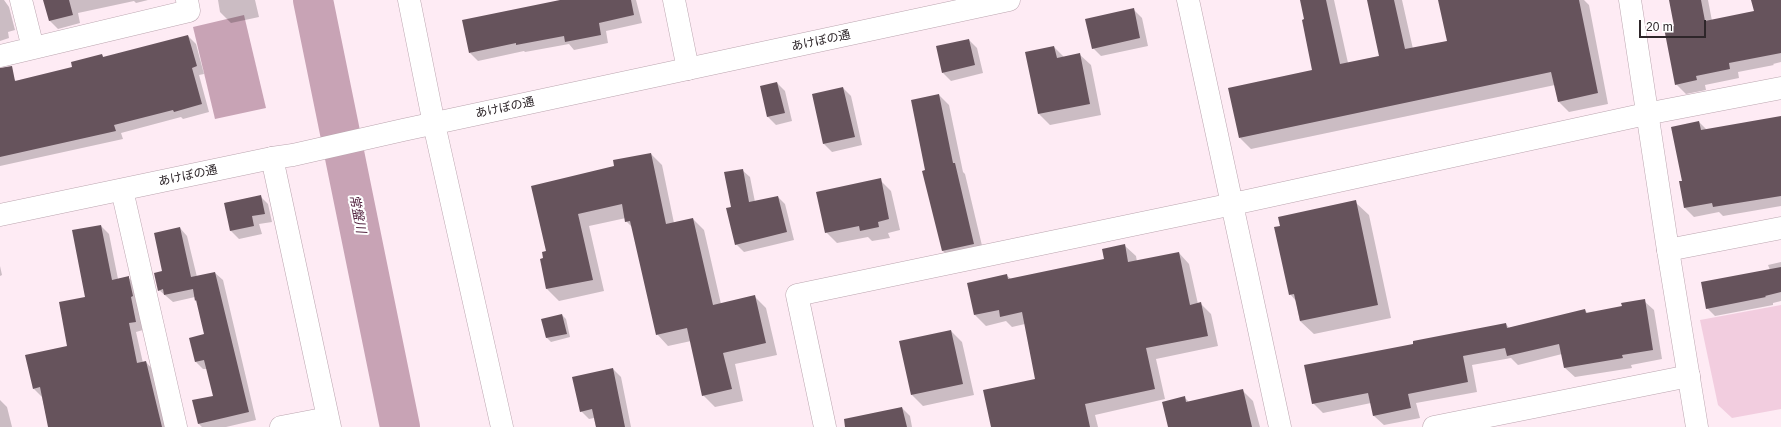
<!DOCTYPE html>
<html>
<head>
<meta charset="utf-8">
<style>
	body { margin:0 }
	#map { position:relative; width:1781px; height:427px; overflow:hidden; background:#feebf4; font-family:Arial,sans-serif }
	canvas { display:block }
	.scale { position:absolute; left:1639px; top:20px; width:67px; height:18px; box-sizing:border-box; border:2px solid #2e262a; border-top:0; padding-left:5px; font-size:12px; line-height:14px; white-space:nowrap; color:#2e262a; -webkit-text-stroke:3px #fff; paint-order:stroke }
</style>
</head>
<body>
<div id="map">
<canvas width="1781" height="427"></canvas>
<div class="scale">20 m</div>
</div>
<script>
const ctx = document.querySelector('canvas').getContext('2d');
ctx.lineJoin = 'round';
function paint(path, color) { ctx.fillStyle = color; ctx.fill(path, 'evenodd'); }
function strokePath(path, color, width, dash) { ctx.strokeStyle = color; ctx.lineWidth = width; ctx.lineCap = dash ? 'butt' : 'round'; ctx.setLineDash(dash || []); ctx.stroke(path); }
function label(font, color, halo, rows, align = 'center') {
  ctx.font = font + ' Arial,"Noto Sans JP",sans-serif'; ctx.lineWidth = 4; ctx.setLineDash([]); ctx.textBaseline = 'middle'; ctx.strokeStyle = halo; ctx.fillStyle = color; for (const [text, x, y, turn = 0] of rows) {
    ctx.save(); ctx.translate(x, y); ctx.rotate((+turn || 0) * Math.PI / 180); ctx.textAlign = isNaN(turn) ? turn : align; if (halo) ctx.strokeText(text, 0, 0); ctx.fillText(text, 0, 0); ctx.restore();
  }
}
const green = new Path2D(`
	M1781,305V409L1732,418L1718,405L1700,320Z`);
const water = new Path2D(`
	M244,15L266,108L215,119L193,27Z`);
const shadow = new Path2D(`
	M0,0H4L9,7L15,30L8,32L9,38L0,41Z
	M44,0H148L136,3L134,1L78,13L80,23L58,29L50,21Z
	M218,0H255L259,17L231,23L220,12Z
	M568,0H636L642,23L606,31L608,43L574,50L569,44L525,52L524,51L478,61L470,53Z
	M1301,0H1334L1348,63L1380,56L1368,0H1402L1413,49L1448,41L1439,0H1584L1589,5L1608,104L1569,112L1558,101L1555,85L1251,149L1240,138L1314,71Z
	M1670,0H1708L1712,21L1755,12L1752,0H1781V62L1773,64L1774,65L1738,72L1739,78L1705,85L1706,90L1686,94L1676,84L1675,27Z
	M1134,10L1142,18L1148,46L1101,56L1093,48Z
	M188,36L196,44L204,74L199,75L209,112L183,119L181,117L121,133L123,139L0,166V82L14,79L17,82L73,68L102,55L104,58Z
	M969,40L977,48L983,73L951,81L943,73Z
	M1054,47L1064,57L1079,54L1091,65L1101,115L1050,125L1039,114L1026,53Z
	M777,83L785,91L792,121L776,125L768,117L761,87Z
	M843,88L851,96L862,145L832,152L824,144Z
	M939,95L949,105L963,172L965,174L984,254L953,261L943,251L924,172L927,171Z
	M1781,117V206L1723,216L1719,212L1694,217L1685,208L1680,182L1683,181L1699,122L1707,130Z
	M651,154L662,165L674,223L693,219L704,230L721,304L755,297L766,308L777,355L735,364L743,401L715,407L703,395L691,341L668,346L657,334L633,228L626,221V218L589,226L604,291L559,301L547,289L541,260L544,259L547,251L615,167Z
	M742,170L750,177L755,202L778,197L785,204L794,240L744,252L736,244L732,208Z
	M880,180L891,191L900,230L888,233L890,238L872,241L868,237L837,243L826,232Z
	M260,196L268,204L272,222L259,224L262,234L239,239L231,231L225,203Z
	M1355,202L1369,215L1391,318L1314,334L1300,321L1296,301L1290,294Z
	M101,226L109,234L118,279L128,277L137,286L143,330L136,332L143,363L146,362L154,371L168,427H49L42,397L34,389L68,346L86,297Z
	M180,228L187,236L197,277L215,273L223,280L256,420L226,427H202L199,424L214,397L207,369H203L196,362L206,335L198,302L195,297L173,302L159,290L163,272Z
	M1125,246L1136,256L1137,262L1179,253L1189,264L1198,304L1200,303L1211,314L1218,346L1156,359L1165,399L1095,415L1098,427H992L1037,380L1025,324L1012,327L1006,321L986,326L975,315L968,283L1006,275L1011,279L1105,260Z
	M1781,262V301L1773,303V305L1715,316L1707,308L1770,270L1768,265Z
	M0,266L2,275L0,276Z
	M1644,301L1654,310L1662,359L1631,365L1632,368L1575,377L1565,368L1562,354L1518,365L1511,358L1472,365L1477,392L1416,403L1420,418L1384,425L1374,416L1371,403L1323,413L1313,403L1415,345L1506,324L1509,328L1585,310L1588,314L1623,307Z
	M562,315L566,319L570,337L551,342L547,338L542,320Z
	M951,331L962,342L974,395L923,406L912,395Z
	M613,369L621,377L631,427H596L594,418L589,419L581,411Z
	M1242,390L1253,401L1260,427H1169L1184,397L1189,402Z
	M0,400L7,407L12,427H0Z
	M902,408L910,416L912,427H848Z`);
const river = new Path2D(`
	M313,0L400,427`);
const building = new Path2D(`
	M43,0H69L73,15L49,21Z
	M560,0H631L634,15L599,23L601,35L565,42L564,36L516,45V43L469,53L462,20Z
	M1300,0H1326L1340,64L1379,56L1367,0H1394L1405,49L1447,41L1438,0H1579L1598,93L1558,102L1551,72L1239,138L1228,88L1312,70L1302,20L1304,19Z
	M1669,0H1701L1705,21L1754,11L1751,0H1781V53L1729,63L1730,69L1696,76L1697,80L1675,85L1664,28L1674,26Z
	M1134,8L1140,38L1092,49L1085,19Z
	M188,35L197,66L192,68L202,104L174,112L173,110L114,125L116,131L0,157V68L12,66L15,81L72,67L71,62L102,54L103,57Z
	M969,39L975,65L942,73L936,46Z
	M1054,46L1057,58L1080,53L1090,104L1038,114L1025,52Z
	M777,82L785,113L767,117L760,86Z
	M843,87L855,137L823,144L812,94Z
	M939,94L953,163H955L974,244L942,251L922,171L925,170L911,100Z
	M1781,116V196L1713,207L1712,203L1684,208L1679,181H1682L1671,127L1699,121L1701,130Z
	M651,153L666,224L693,218L713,305L755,295L766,343L723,353L732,389L702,396L687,328L656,335L630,221L625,222L622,204L578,214L593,280L546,289L540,259L543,258L542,252L546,251L531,186L614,166L613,160Z
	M743,169L749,202L778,196L787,232L735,245L726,208L731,207L724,172Z
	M881,178L889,219L878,222L879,227L860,231L859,226L825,233L816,192Z
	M261,195L265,214L252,216L254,226L230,231L224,203Z
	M1356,200L1378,305L1300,321L1294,294L1289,295L1274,227L1280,226L1278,217Z
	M101,225L112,280L129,276V278L133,296L131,297L136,322L129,323L137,363L146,361L162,427H48L40,387L33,389L25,355L67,346L59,302L85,297L72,230Z
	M180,227L191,277L215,272L249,412L198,424L192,400L213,396L204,360L195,362L189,338L204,334L196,300L195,301L193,289L164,295L163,289L158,291L154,273L162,271L154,233Z
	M1125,244L1128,262L1179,252L1190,305L1201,302L1208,336L1146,348L1155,389L1085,404L1090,427H991L983,390L1035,379L1022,312L1000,317L999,310L974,315L967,283L1007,274L1008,279L1104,259L1102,249Z
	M1781,267V292L1765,296L1766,297L1706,309L1701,282Z
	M1645,299L1653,350L1622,355L1623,358L1564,368L1559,344L1507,356L1505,348L1463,356L1468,382L1408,394L1411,408L1373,416L1368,393L1312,404L1304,365L1413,344V341L1506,323L1507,328L1585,309L1586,313L1622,306L1621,303Z
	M562,314L567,334L546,338L541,319Z
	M951,330L963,384L911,395L899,341Z
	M613,368L625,427H596L592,409L580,412L572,377Z
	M1243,389L1252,427H1168L1162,402L1185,396L1186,402Z
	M902,407L907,427H845L844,419Z`);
const minor = new Path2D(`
	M21,0L33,48
	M409,0L434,124
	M674,0L688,69
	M1188,0L1280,427
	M0,56L189,11L187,0
	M272,158L330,427
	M122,190L176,427
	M1668,250L1781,228
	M281,427L328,418
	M825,427L797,295L1233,204L1646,114L1781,88
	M1434,427L1689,376`);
const tertiary = new Path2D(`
	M1630,0L1668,250L1697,427
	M434,124L502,427
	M0,215L272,158L293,155L403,130L1009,0`);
const streetNames = [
	["あけぼの通",821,41,-12],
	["あけぼの通",505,108,-12],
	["あけぼの通",188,176,-12]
];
const waterNames = [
	["常盤川",357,214,79]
];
paint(green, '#f2cddf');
paint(water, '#c8a3b5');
paint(shadow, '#0003');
strokePath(river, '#c8a3b5', 40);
paint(building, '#66535c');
strokePath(minor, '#bba5af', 23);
strokePath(tertiary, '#bba5af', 23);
strokePath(minor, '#fff', 22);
strokePath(tertiary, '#fff', 22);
label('12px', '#2e262a', '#fff', streetNames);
label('italic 13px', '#542440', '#fff', waterNames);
</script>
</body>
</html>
